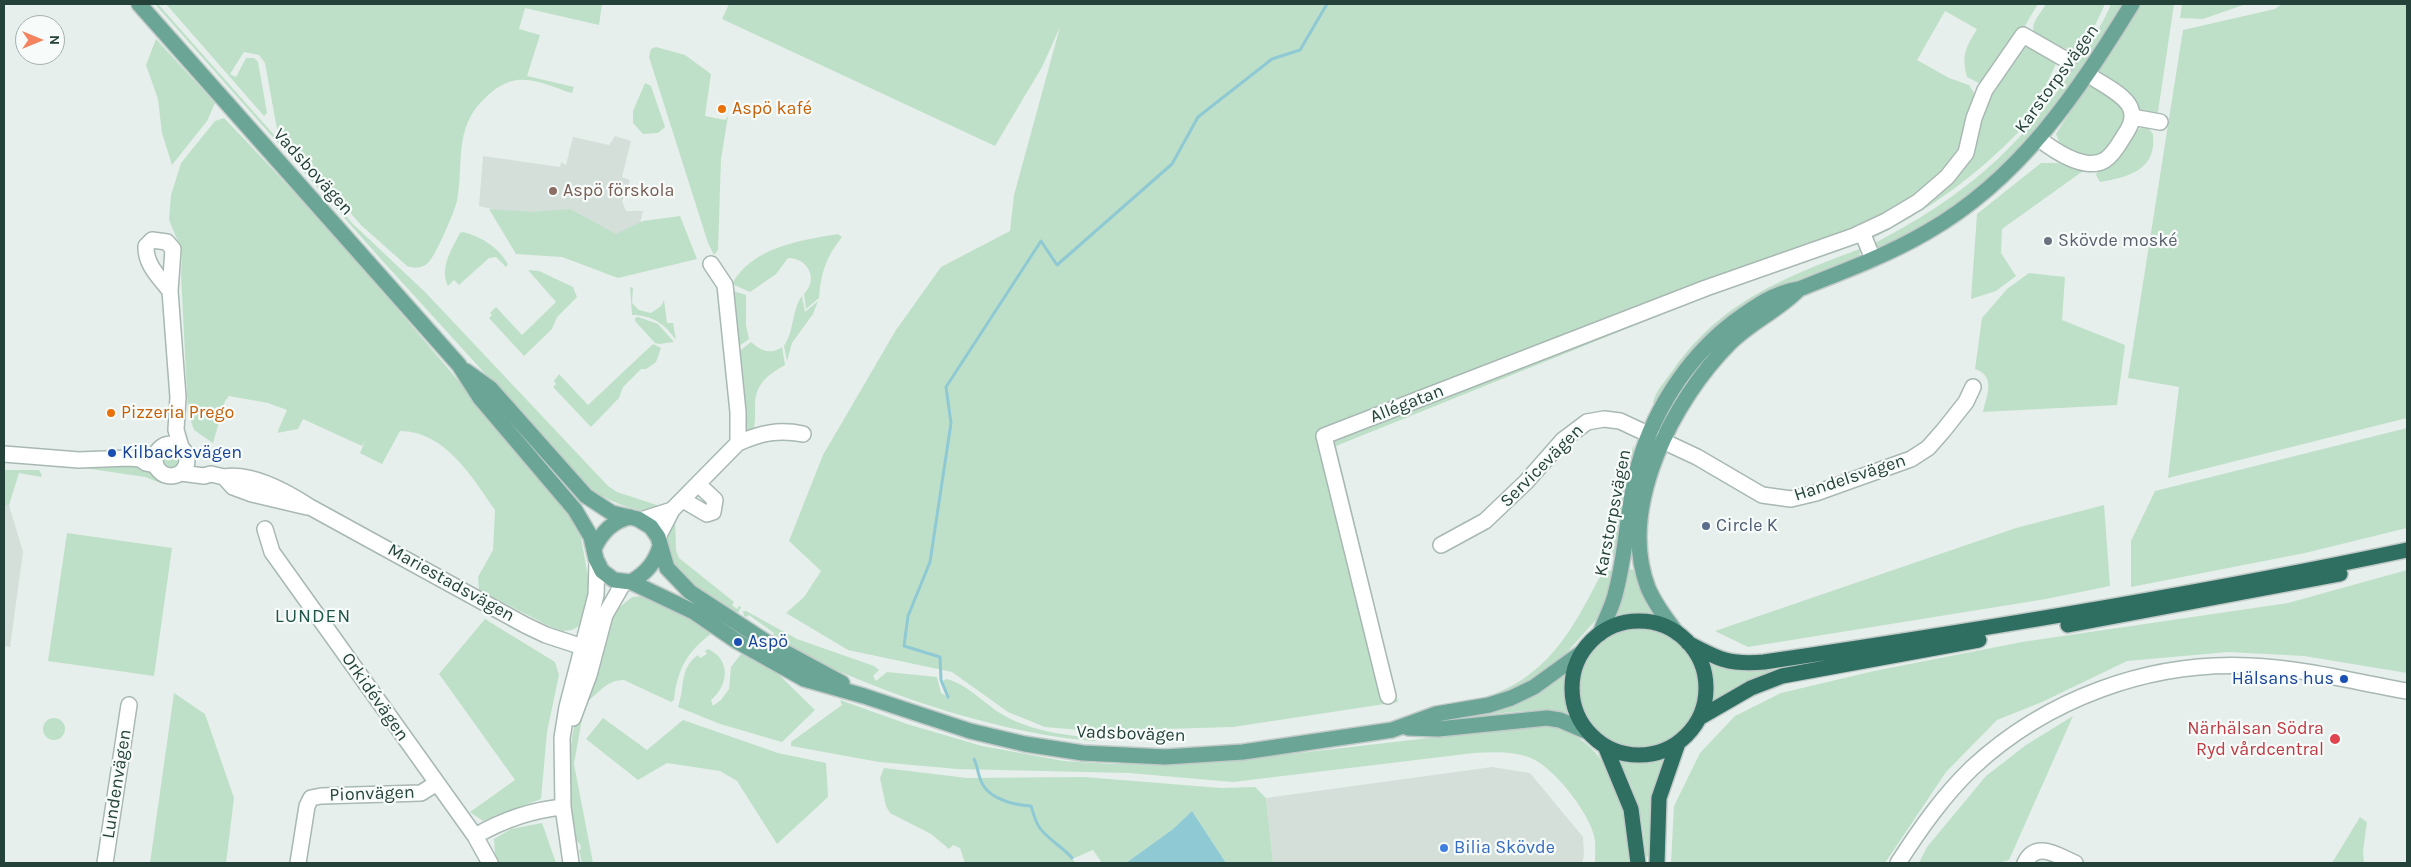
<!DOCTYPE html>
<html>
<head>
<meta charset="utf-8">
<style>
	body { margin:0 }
	#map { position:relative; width:2411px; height:867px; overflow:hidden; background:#e6efeb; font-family:Karla,sans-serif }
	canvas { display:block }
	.frame { position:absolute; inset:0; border:5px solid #24423a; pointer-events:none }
	.north { position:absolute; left:15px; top:15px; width:50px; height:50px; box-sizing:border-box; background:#f7fbf9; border:1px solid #a3b1ad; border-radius:50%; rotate:90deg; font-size:14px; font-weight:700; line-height:20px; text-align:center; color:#24423a }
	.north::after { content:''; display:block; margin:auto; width:18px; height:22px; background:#f4845f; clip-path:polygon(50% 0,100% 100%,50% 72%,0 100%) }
</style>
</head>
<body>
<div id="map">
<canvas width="2411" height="867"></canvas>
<div class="frame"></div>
<div class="north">N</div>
</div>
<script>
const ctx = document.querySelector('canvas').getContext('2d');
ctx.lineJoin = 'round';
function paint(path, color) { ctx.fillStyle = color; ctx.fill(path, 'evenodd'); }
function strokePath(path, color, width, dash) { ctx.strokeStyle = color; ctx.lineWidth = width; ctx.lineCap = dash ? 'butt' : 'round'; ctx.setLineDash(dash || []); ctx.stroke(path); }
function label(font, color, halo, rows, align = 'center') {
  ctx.font = font + ' Karla,sans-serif'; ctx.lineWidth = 4.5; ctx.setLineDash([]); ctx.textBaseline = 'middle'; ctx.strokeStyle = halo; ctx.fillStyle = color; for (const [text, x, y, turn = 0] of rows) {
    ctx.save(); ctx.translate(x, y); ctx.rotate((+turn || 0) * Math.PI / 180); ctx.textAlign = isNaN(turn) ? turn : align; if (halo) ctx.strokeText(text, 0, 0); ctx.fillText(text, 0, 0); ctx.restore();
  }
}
const built = new Path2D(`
	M615,136L631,141L622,177L630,180L622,201L626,211H643L636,242L479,206L483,156L560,167L561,162L566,165L573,137L609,145Z
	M4,505H9L23,552L10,647L4,646Z
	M1492,767L1530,773L1583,837L1584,855L1582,863H1273L1266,798Z`);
const green = new Path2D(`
	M155,4H158L353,224L425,292L608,486L617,492L663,507C644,519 605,499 589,488L379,257Z
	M166,4H602L599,25L525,8L519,29L540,35L527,76L574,87L572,93C554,88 537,78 517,80C504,82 494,89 485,98C453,128 464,164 457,201C454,213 436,255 428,263C423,268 413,269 407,266L361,225L277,129L265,63L259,55L244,52L230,74L236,77L246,58H254L258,62L267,113L264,116Z
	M729,4H2038C2023,26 2003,75 1979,83L1967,77C1961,54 1966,48 1977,29L1945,11L1917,60L1949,78L1969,85L1976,96L1964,149L1948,171L1896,211L1740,283L1336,446L1398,702L1233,727L1092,731L1045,727L1008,712L952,672L848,650L786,613L804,597L821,571L789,541L823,455L896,330L941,267L1010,231L1014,195L1060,27L1042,67L995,146L722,19Z
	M2046,4H2105C2060,107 1972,190 1871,239L1872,234L1946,182L1984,96L2021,44L2033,43L2056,63L2044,91L2071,50C2065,49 2056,45 2049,42C2023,31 2034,23 2046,4Z
	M2111,4H2123C2100,40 2078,78 2052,112C2008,170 1948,217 1882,247H1876L1873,244C1962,198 2019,150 2075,66C2088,46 2102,26 2111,4Z
	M2139,4H2174L2158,112L2155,116L2145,115L2137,109L2104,75H2097L2092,83L2095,89L2115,96L2129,114L2114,145L2099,158L2082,156L2061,146L2056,134Z
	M2182,4H2246L2203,19L2180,18Z
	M2282,4H2407V418L2168,478L2179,387L2128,378L2183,30L2275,9Z
	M156,39L215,103L207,121L172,165L162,133L158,99L146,65Z
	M656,47L685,55L711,74L705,116L725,120L728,116L721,159L718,250L714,255L708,243L649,57L651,49Z
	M645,83L651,86L665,127L658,133L643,134L633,123V111Z
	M224,118C346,244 458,380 570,514L580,532L590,588L585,618L579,626L572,630L563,631L551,627L479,590L478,577L493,550L495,510C472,477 445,431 400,431L382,464L360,453L365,441L362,446L303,419L298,429L277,433L287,410L268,403L229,396L225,401L213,443L194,430L188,413L181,275L182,251L169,220L171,195L181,163L215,121Z
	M2141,127H2147L2153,134C2157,170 2129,177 2100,182L2096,175L2099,167Z
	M2041,163H2058L2083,171L2002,229L2001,253L2016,276L1996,291L1971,299L1977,214Z
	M489,209L532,212L570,209L616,234L643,221L680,216L697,259L618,278L562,257L516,254Z
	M463,232C482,237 498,247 508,264L506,267L496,257L489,258L459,285L454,280L448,286C439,269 452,248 460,233Z
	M838,234L842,237C826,257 821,273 819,298L806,309L804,294C819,279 808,258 788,258L776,274L750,292L732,284C752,247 801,240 838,234Z
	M1862,248L1858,258L1796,281L1767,295L1657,405L1653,403C1655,391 1666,380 1673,370C1722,300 1786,277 1862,248Z
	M528,270L539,271L573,287L577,297L557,317L552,329L524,356L489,318L492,315L490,313L496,307L522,335L556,302Z
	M2029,273L2065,277L2062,320L2125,345L2117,405L1983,412C1987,395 1996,376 1975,369L1982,318L2007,289Z
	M630,287L633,288L632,303L639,310L651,313L661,306L664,300L667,323H673L676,340C665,324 652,315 632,315Z
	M730,290L746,295V325L749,339L735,349Z
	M802,296L805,312L818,301L813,314L792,343L787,361L784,346C795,330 791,311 802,296Z
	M638,317L658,324L674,342L659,344L655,343L635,321V318Z
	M751,342C761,351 771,355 782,347L785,365C767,375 754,385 755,408C755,417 756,424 752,432L743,433L736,354Z
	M653,344L661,348L656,362L646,369H641L623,387L619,398L591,427L553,387L556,384L554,381L559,374L588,405Z
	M2407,428V528L2305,553L2131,587V541L2155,491Z
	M1634,444L1633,461L1616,561L1612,555L1622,484Z
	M161 461a10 10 0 1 1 20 0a10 10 0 1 1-20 0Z
	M82,462L144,466L162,480L163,484L145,477L84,468Z
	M4,470H39L42,475L41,477L19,473L9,505H4Z
	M2104,505L2110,586L2046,599L1748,647L1715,631L2016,528Z
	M675,517L676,550L679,558L734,602L732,605L737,609L739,606L741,607L737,615L699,590L682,574L675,565L666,535Z
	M67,533L172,548L154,676L48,661Z
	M1615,569L1610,593L1602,613L1561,659L1528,684L1486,700L1485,697C1545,678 1571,633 1598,580L1603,573Z
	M1624,569L1639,570L1659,616L1657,619L1637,617L1613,623L1610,620Z
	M2407,570V673L2304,656L2228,652L2127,661L2042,702L1997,720L1946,772L1885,863H1671L1674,806L1700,753L1735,716L1781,693L1874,671L2022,642L2288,603Z
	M644,596L686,614L711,634C687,651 677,671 674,700L671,702L624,680C604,680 598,696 582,705L615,611L632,597Z
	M743,611H746L797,639L874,666L879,670L873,676L876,681L887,672L937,677L941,693L948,697L943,681L946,679C968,684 985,705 1005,716C1032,731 1064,735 1095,738V741C1008,735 897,699 819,662C803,655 788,645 772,637L774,633L749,615L747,617L744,616Z
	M485,619L555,662L559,675L547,732L541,799L483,821L470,812L515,780L439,674Z
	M1579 688a61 61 0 1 1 122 0a61 61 0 1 1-122 0Z
	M708,649C732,660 728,686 711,700L713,706L721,700L729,689L731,667L741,654L771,667L815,710L782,742L720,724L678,707C685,688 679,668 698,655L700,658L707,654L705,651Z
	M1710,662C1741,677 1776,667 1809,662V665L1708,707L1711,686L1706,664Z
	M1571,669L1569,693L1574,714L1572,717C1529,703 1481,718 1437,723V720Z
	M174,693L205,714L234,798L226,863H150Z
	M840,700L907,724L982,746L1064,761L1111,764H1155L1248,759L1548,724C1614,743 1625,803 1629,863H1595C1595,855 1596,844 1594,836C1589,813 1556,771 1535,760C1517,751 1494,752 1474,753L1233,782L1129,773L957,769L879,762L791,746V742L842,705Z
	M583,713L574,764L593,863H582L579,850L581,849L580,844L574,839C568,797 566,759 576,718Z
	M2073,716L2009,860L1998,863H1919L1927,847L1986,776L2026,745Z
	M43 729a11 11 0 1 1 22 0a11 11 0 1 1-22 0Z
	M603,718L647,750L683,720L778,753L826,763L828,797L777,844L737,781L720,771L667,763L638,780L586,739Z
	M1664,755L1667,757C1649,790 1652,820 1650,856L1646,857C1643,822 1638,790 1617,759L1619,756L1642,759Z
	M884,768L967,778L1084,777L1221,788L1255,787L1266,798L1273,863H1226L1192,811L1173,829L1126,863H1102L1093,850L1072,859L1076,863H965L960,848L953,845L949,849L931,834L890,813L886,806L880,778Z
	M2360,817L2367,822L2363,851L2364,863H2332Z
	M542,823L556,863H499L495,853L494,839L511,829Z`);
const water = new Path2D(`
	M1192,811L1226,863H1126L1173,829Z`);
const stream = new Path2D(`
	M948,697L941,680L940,657L904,646L908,616L930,562L951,423L946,387L1041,241L1057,265L1172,164L1198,117L1272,59L1300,50L1327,4
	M974,759C978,767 978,777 983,785C992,800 1015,805 1031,806C1033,812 1035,820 1038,825C1043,836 1063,847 1072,858`);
const minorTunnel = new Path2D(`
	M2063,58L2095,79`);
const minor = new Path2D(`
	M2132,117L2160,122
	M2039,139C2055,151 2085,172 2105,160C2114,154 2119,144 2124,136C2130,127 2135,118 2130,107C2124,95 2106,86 2095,79
	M1862,232L1873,259
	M170,291C159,277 145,264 146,246L152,240L167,242L173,249L170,291L178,397L176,430L181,447
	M738,443C761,433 779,429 803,434
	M155 460a16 16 0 1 1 32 0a16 16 0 1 1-32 0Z
	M4,454L79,460L129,458L140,459L146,463L155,465
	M181,473L204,476L211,474L224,477L233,487L252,494L307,507
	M224,477C252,472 287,492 310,507L525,625L546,635L595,651
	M683,500L707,514L713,512L715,500L698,484
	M641,520L672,510
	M265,529L272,552L475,836L490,863
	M658,537L672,510L738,443V412L725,285L711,264
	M1441,545L1485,521L1526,482L1563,440L1587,422L1604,419L1620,421L1697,457L1762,495L1791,499L1816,493L1911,459L1928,448L1943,431L1966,402L1973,387
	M1388,696L1324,436L1706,288L1854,236L1886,221L1918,202L1947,177L1966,153L1974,118L1985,90L2023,35L2063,58
	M573,718L589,675L605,615L624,582
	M475,836C503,820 530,810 563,807
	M105,863L129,705
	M298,863L307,806L311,798L321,796L421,793L437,783
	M571,863L563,807L562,738L567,707L596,595L597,563
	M1898,863C1920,829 1943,796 1972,768C2046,699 2149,661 2250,666C2303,668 2355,682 2407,691
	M2025,863C2036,840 2058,856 2075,863`);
const major = new Path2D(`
	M139,4L459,365L480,398L575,510L591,537L596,559L602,571L614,580L631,582C646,573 655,563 660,546
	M466,371L490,388L586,496L612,513L638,519L651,527L658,537L667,568L690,592L768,643L842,683
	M594,549C601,533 613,521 630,517
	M631,582L694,612L738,642L804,679L864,696L970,731L1025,744L1083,753L1165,757L1243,752L1392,730L1436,714L1489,705L1511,698L1534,687L1581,653
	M1677,633C1666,619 1655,604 1648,588C1617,506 1674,399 1730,343C1751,322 1779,310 1799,289
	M1600,634C1605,619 1613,606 1616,591C1626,553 1627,513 1636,475C1650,415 1686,358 1735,321C1756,306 1774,293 1799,289C1842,272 1886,256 1927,232C2020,179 2077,93 2132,4
	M1408,728L1438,729L1547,718L1560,720L1588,732`);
const highway = new Path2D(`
	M1572 688a67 67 0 1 1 134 0a67 67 0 1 1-134 0Z
	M2068,625L2340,574
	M1688,643C1718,659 1729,665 1764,662C1980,630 2194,595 2407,550
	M1699,718L1751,688L1782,676L1979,640
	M1605,746L1631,809L1638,863
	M1657,863L1659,798L1678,743`);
const markers = [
	[722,109,5,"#e8710a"],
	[553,191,5,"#8d6e63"],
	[2048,241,5,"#6b7280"],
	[111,413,5,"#e8710a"],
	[112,453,5,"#1a4fb4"],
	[1706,526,5,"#5c6f8a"],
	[738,642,5,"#1a4fb4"],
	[2344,679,5,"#1a4fb4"],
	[2335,739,6,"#e0444e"],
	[1444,848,5,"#3f7fe0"]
];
const streetNames = [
	["Karstorpsvägen",2057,79,-54],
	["Vadsbovägen",313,172,48],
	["Allégatan",1407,404,-21],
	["Servicevägen",1542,466,-45],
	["Handelsvägen",1850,478,-18],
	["Karstorpsvägen",1613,513,-79],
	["Mariestadsvägen",451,583,29],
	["Orkidévägen",375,697,55],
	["Vadsbovägen",1131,734,2],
	["Lundenvägen",117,784,-81],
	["Pionvägen",372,794,-2]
];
const foodNames = [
	["Aspö kafé",732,109],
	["Pizzeria Prego",121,413]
];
const educationNames = [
	["Aspö förskola",563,191]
];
const worshipNames = [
	["Skövde moské",2058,241]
];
const transitNames = [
	["Kilbacksvägen",122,453],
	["Aspö",748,642],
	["Hälsans hus",2334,679,"right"]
];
const serviceNames = [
	["Circle K",1716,526]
];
const healthNames = [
	["Närhälsan Södra",2324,729],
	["Ryd vårdcentral",2324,750]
];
const shopNames = [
	["Bilia Skövde",1454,848]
];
const neighbourhoodNames = [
	["LUNDEN",313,617]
];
paint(built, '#d4dfda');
paint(green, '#bfe0c8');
paint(water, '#8ec9d4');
strokePath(stream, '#8ec9d4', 3);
strokePath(minorTunnel, '#bfccc8', 15, [15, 8]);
strokePath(minor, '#a8b8b2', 18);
strokePath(major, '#c2cac8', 18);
strokePath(highway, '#c2cac8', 18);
strokePath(minor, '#fff', 15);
strokePath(major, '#6aa596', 15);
strokePath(highway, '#2f6f62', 15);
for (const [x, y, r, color] of markers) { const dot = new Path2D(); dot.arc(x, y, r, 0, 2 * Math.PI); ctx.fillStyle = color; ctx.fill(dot); strokePath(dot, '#f7fbf9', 2); }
label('18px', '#24423a', '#f7fbf9', streetNames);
label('18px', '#c56008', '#f7fbf9', foodNames, 'left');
label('18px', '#785e54', '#f7fbf9', educationNames, 'left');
label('18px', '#5b616d', '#f7fbf9', worshipNames, 'left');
label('18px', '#164399', '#f7fbf9', transitNames, 'left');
label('18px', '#4e5e75', '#f7fbf9', serviceNames, 'left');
label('18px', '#be3a42', '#f7fbf9', healthNames, 'right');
label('18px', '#366cbe', '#f7fbf9', shopNames, 'left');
ctx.letterSpacing = '1px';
label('19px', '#1f5548', '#f7fbf9', neighbourhoodNames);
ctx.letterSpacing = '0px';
</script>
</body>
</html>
